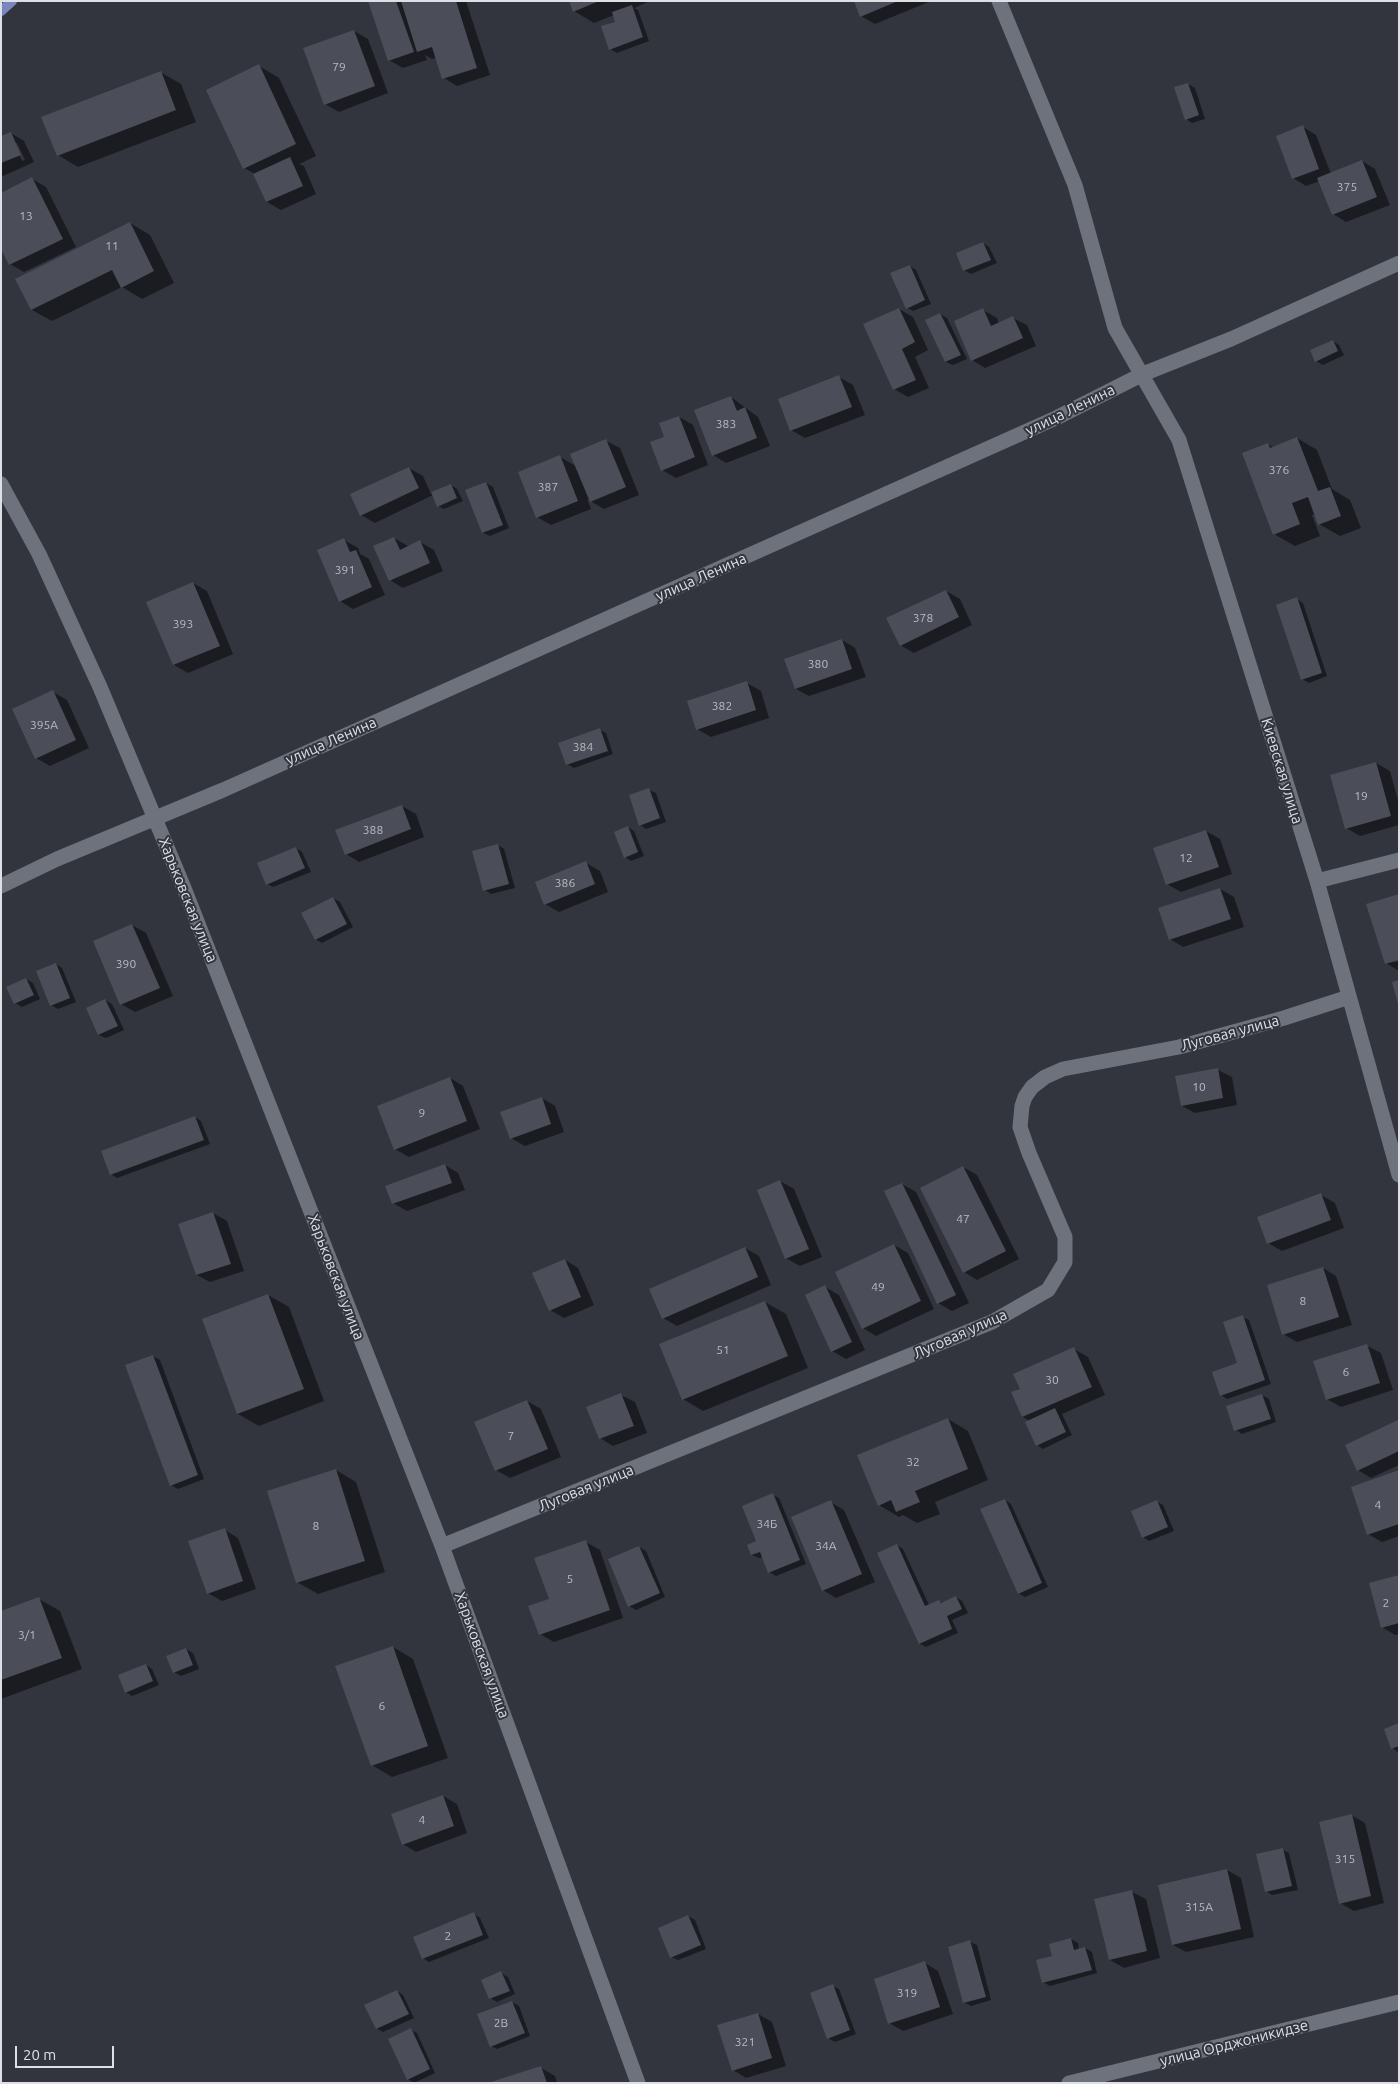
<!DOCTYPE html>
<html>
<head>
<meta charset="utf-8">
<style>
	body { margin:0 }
	#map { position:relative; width:1400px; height:2084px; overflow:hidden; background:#32353e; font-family:Ubuntu,sans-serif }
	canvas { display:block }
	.frame { position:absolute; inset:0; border:2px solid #dee0e6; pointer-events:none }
	.scale { position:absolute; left:15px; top:2046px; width:99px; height:22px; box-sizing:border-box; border:2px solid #dee0e6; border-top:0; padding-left:6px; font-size:15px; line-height:18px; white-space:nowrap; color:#dee0e6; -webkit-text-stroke:4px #32353e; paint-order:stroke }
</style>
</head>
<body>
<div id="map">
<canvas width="1400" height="2084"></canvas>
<div class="frame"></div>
<div class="scale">20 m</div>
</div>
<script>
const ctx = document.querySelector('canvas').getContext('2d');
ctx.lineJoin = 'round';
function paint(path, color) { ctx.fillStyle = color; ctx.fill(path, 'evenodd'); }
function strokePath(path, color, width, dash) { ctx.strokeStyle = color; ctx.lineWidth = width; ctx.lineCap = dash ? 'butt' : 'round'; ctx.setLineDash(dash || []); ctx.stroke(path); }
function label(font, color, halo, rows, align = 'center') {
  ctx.font = font + ' Ubuntu,sans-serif'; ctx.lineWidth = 4; ctx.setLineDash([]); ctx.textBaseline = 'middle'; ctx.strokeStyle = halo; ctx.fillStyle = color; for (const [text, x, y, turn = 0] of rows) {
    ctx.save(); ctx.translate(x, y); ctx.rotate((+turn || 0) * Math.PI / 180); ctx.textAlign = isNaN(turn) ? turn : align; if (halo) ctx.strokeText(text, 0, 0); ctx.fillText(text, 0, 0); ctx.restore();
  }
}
const shadow = new Path2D(`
	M369,1H466L490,75L457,86L444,78L437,57L432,59L425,55L427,60L403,68L389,60Z
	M570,1H650L634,8L638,10L649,41L617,53L610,49L617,22L614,15L594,23L574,11Z
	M855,1H931L875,24L861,16Z
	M354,31L368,39L388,93L339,112L325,104Z
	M259,66L279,78L316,156L299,164L304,166L316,194L281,210L267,202L255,174L244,168Z
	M160,72L181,84L196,122L78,167L58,155Z
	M1188,84L1195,88L1205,119L1192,123L1186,119Z
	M1303,127L1316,135L1331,174L1362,161L1375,169L1390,205L1346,222L1333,214L1320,181L1306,186L1293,178Z
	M11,133L24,141L34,162L1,177V137ZM14,143H17L25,160L22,161Z
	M32,179L46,187L76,247L24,272L10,264Z
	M130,223L150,235L174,283L142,299L122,287L52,321L32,310Z
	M983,243L989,247L997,263L971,274L964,270L957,254Z
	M910,266L916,270L931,304L913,311L907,308Z
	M899,309L913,317L928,350L915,357L929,388L908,397L894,389Z
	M983,310L997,318L999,324L1013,318L1027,325L1036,346L985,368L972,360Z
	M940,314L947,318L967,359L953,365L946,362L926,321Z
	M1333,341L1339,345L1344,355L1323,365L1316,361Z
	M839,377L853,385L865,415L805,438L791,430Z
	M731,397L758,417L770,446L726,463L713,455Z
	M679,417L693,425L708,465L676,478L662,470Z
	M1297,438L1317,450L1332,489L1350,500L1361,528L1340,536L1319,524L1315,514L1312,515L1320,536L1295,546L1274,534L1268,444L1274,448Z
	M606,441L620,448L639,495L604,509L587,499L591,509L551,525L537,517L560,457L576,466Z
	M409,468L423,476L431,494L451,485L457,489L463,501L444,509L438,506L433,495L375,523L361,515Z
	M486,483L493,487L509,528L490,536L483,533Z
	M394,538L408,546L420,542L434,550L443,571L403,588L390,580Z
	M344,540L358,548L360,554L369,559L385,595L353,609L340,601Z
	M193,583L207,591L233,654L188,673L174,665Z
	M946,591L960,599L972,625L914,653L900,645Z
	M1297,599L1303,603L1327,676L1309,683L1302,679Z
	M842,640L855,648L866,677L809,696L796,689Z
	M747,683L761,691L769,718L711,737L697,729Z
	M53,692L67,700L89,748L50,766L36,758Z
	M600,730L606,733L613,754L574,768L567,764Z
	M1376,763L1390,771L1399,804V825L1360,836L1346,828Z
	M649,790L656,793L666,822L646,829L640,825Z
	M402,806L416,814L424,837L359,862L346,854Z
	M628,827L634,831L644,856L631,861L625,857Z
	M1206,831L1220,839L1232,874L1181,892L1167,884Z
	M498,845L504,849L515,888L491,894L485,890Z
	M296,848L302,852L311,872L273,887L267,884Z
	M586,863L600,871L608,892L559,912L545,904Z
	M1220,889L1234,897L1244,927L1183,947L1170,939Z
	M333,898L340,902L353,927L322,943L315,939Z
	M132,925L146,933L173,996L135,1012L121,1004Z
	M1394,960V962L1399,961V971L1386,963Z
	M56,964L62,968L76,1002L58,1009L51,1005Z
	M26,979L33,983L40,999L22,1007L15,1003Z
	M105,1000L112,1004L124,1030L106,1038L99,1035L87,1009Z
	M1218,1070L1232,1077L1237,1105L1195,1113L1182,1106Z
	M450,1078L463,1086L480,1129L409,1157L395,1149Z
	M542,1098L555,1106L564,1132L525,1146L511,1138Z
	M195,1117L201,1121L210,1144L117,1178L111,1174Z
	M445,1165L458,1173L465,1190L407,1211L393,1203Z
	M963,1167L977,1175L1019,1259L977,1280L964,1272Z
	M780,1181L794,1189L822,1257L800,1266L786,1258Z
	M902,1184L916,1192L969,1303L952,1311L938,1303Z
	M1321,1195L1335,1203L1344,1228L1282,1251L1268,1243Z
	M213,1213L227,1221L244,1271L210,1282L197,1275Z
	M894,1245L908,1253L934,1309L876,1336L863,1328Z
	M745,1248L759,1256L771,1285L677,1326L663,1318Z
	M565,1260L578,1268L594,1305L564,1318L550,1310Z
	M1323,1268L1336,1276L1352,1325L1297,1342L1283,1334Z
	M825,1287L839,1295L865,1350L846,1359L832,1351Z
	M268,1295L289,1307L324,1401L259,1426L238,1414L203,1320Z
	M765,1302L786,1314L808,1368L703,1411L683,1399Z
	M1243,1317L1249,1320L1271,1384L1227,1399L1221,1395L1238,1364Z
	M1367,1346L1381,1353L1393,1390L1341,1407L1327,1399Z
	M1074,1349L1088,1357L1105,1395L1062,1414L1072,1435L1043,1449L1037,1445L1030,1421L1023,1417L1013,1393L1021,1390Z
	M153,1356L160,1360L204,1479L178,1489L171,1485Z
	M621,1395L635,1402L647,1433L613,1446L600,1438Z
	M1262,1395L1269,1399L1276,1422L1242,1434L1236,1430Z
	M527,1401L541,1409L561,1457L510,1478L496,1470Z
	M948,1419L968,1431L988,1480L935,1502L940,1514L917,1523L903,1515L899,1517L879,1505Z
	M1398,1422L1399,1465L1371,1478L1358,1470Z
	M336,1470L356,1482L385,1572L318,1594L297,1582Z
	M1399,1471V1536L1382,1542L1368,1534Z
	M773,1495L779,1498L806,1564L776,1576L769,1572L763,1557L759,1558L752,1555Z
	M1005,1500L1011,1504L1048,1587L1025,1597L1018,1593Z
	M1156,1501L1163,1505L1174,1531L1149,1541L1143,1537Z
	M830,1502L844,1510L875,1582L836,1598L823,1590Z
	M225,1530L238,1538L256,1589L222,1601L208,1593Z
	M586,1542L600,1550L623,1618L554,1642L540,1634Z
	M897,1545L903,1549L929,1605L939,1601L943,1603L956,1597L962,1601L968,1613L952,1620L958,1633L926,1647L920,1644Z
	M639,1547L646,1551L665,1597L636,1610L629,1606Z
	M1399,1577V1634L1395,1635L1382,1627Z
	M39,1599L60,1611L82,1669L1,1699V1613Z
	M393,1647L413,1659L448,1758L392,1777L372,1765Z
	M186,1649L193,1653L199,1669L181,1676L174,1672Z
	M146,1665L152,1669L159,1685L132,1696L126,1692Z
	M1399,1725V1752H1398L1392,1748Z
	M443,1796L457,1804L467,1833L416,1852L403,1844Z
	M1351,1815L1365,1823L1384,1903L1354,1911L1340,1903Z
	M1282,1849L1289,1853L1298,1890L1272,1895L1266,1891Z
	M1227,1870L1241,1878L1254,1937L1186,1952L1173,1945Z
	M1132,1892L1146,1899L1160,1958L1124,1968L1110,1960Z
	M474,1914L480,1918L489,1938L429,1962L423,1958Z
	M688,1916L695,1920L706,1949L678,1960L671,1957Z
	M1071,1939L1078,1943L1079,1950L1085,1948L1092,1952L1097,1973L1050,1986L1043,1982L1053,1957Z
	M970,1942L977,1945L991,2000L971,2006L964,2002Z
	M925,1963L938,1971L953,2014L903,2031L889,2023Z
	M501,1973L508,1977L515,1994L497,2002L490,1998L483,1981Z
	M833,1986L839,1989L856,2034L835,2042L828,2038Z
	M397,1991L403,1995L414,2018L383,2032L376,2028Z
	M512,2002L519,2006L530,2036L497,2049L491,2046Z
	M758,2014L772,2022L786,2066L746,2078L733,2070Z
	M411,2030L417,2033L435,2073L414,2083L408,2079Z
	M541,2068L555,2076L557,2083H494Z`);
const stream = new Path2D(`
	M1,11L12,1`);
const building = new Path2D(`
	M368,1H396L414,52L388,61Z
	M401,1H456L477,68L442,79L432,47L417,52Z
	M569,1H599L573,12Z
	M854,1H898L860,17Z
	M632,5L643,37L609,50L601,26L615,22L612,12Z
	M354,30L375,86L324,105L303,48Z
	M259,64L296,144L243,169L206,90Z
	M161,71L176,110L57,156L41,117Z
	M1188,83L1199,115L1185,120L1174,87Z
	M1303,125L1319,169L1292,179L1276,136Z
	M11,132L21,155L1,163V136Z
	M290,157L303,186L266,202L253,174Z
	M1362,160L1377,197L1332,215L1317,178Z
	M32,177L63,239L9,265L1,249V193Z
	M130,222L154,271L121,288L112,270L31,310L15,279Z
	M983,242L991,260L963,271L956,253Z
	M910,265L925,300L906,309L890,273Z
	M899,308L915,342L902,349L916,380L893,390L863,324Z
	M983,308L991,326L1013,316L1023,338L971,361L954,321Z
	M940,313L961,355L945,362L925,320Z
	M1333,340L1338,351L1315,362L1310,350Z
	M839,375L852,407L790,431L778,399Z
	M731,396L737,411L745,407L757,438L712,456L694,410Z
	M679,416L695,457L661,471L650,442L664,437L659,423Z
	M1297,437L1318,491L1330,487L1341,516L1318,525L1308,497L1292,503L1300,524L1273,535L1242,453L1268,443L1270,448Z
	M606,439L626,487L590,502L570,454Z
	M560,455L578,501L536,518L518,472Z
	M409,467L419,488L360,516L350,494Z
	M486,482L503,525L482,533L465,490Z
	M451,484L457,498L437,507L431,492Z
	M394,537L400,550L420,540L430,563L389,581L373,546Z
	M344,538L350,552L356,550L372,587L339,602L317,550Z
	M193,582L220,646L173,665L146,602Z
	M946,590L959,617L900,646L886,618Z
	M1297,597L1322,673L1301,680L1276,605Z
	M842,639L852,669L795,689L784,659Z
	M747,681L756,710L696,730L687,701Z
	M53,690L76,740L35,759L12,709Z
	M600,728L608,751L566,765L558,743Z
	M1376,762L1391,816L1345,829L1330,775Z
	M649,788L660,818L639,826L629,795Z
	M402,805L411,829L345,855L335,830Z
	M628,826L638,852L624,858L614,832Z
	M1206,830L1219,867L1166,885L1153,848Z
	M498,844L509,884L483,891L472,851Z
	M296,847L305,868L266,885L257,863Z
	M586,861L595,884L544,905L535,882Z
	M1220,888L1231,919L1169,940L1158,908Z
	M1399,894V960L1385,964L1366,904Z
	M333,897L347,924L315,940L301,913Z
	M132,924L160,988L120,1005L93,941Z
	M56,963L70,998L50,1006L36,971Z
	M26,978L34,995L14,1004L6,987Z
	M1399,980V1004H1398L1392,982Z
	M105,999L118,1026L98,1035L86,1008Z
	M1218,1068L1223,1098L1181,1106L1175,1076Z
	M450,1077L467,1121L394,1150L377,1106Z
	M542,1097L551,1124L510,1139L500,1112Z
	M195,1116L204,1140L110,1175L101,1151Z
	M445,1164L452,1183L392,1204L385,1186Z
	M963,1166L1006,1251L963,1273L920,1188Z
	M780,1180L809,1249L785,1259L757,1190Z
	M902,1183L956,1295L937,1304L884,1191Z
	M1321,1193L1331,1220L1267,1244L1257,1217Z
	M213,1212L231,1264L196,1275L178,1224Z
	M894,1244L921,1301L862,1329L835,1272Z
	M745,1247L758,1277L662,1319L649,1289Z
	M565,1259L581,1297L549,1311L532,1273Z
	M1323,1267L1339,1317L1282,1335L1267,1285Z
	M825,1285L852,1342L831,1352L805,1295Z
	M268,1294L304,1389L237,1414L202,1319Z
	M765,1301L788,1356L682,1400L659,1344Z
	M1243,1315L1265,1380L1220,1396L1212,1372L1237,1363L1223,1322Z
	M1367,1344L1380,1383L1326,1400L1313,1361Z
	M1074,1347L1092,1387L1022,1417L1011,1392L1020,1389L1013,1374Z
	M153,1355L198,1475L170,1486L125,1365Z
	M621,1393L634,1426L599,1439L586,1407Z
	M1262,1394L1271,1419L1234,1431L1226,1406Z
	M527,1400L548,1449L495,1471L474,1422Z
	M1055,1408L1066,1432L1036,1446L1025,1422Z
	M948,1418L968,1469L915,1491L920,1502L896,1512L891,1500L878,1506L857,1455Z
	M1398,1420L1399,1451L1357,1471L1345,1445Z
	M336,1469L365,1561L296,1583L267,1491Z
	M1399,1470V1524L1367,1535L1351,1487Z
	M773,1493L800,1560L768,1573L760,1552L751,1555L747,1545L756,1541L742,1506Z
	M1005,1499L1042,1583L1018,1594L980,1509Z
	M831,1500L862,1574L822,1591L791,1517Z
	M1157,1500L1168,1527L1142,1538L1131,1511Z
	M225,1528L243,1581L207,1594L188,1541Z
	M586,1540L610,1610L539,1635L528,1606L549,1599L534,1558Z
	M897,1544L925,1606L939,1600L941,1603L956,1596L962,1609L947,1616L952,1629L919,1644L877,1553Z
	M639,1546L660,1593L628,1607L608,1559Z
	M1399,1575V1623L1381,1628L1369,1583Z
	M39,1597L62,1658L1,1680V1611Z
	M393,1646L428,1746L371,1766L335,1666Z
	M186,1648L193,1665L173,1673L166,1656Z
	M146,1664L153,1681L125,1693L118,1675Z
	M1399,1723V1746L1391,1749L1384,1729Z
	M443,1795L454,1826L402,1845L391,1814Z
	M1352,1814L1371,1896L1339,1904L1319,1822Z
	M1283,1848L1292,1886L1265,1892L1256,1854Z
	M1227,1869L1241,1929L1172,1945L1158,1885Z
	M1132,1890L1147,1951L1109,1960L1094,1899Z
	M474,1912L483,1935L422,1959L413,1937Z
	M688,1915L701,1945L670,1958L658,1928Z
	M1071,1938L1074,1950L1085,1947L1092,1970L1042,1983L1036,1960L1052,1956L1049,1944Z
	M970,1940L986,1997L963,2003L948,1947Z
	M925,1961L940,2007L888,2024L874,1979Z
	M501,1971L510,1991L489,1999L481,1980Z
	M833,1984L850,2030L827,2039L810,1993Z
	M397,1990L409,2014L376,2029L364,2005Z
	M512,2001L525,2033L490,2047L477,2014Z
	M758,2013L772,2058L732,2071L717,2025Z
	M411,2028L430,2069L407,2080L388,2039Z
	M541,2066L547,2083H491V2082Z`);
const street = new Path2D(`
	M999,1L1075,185L1115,328L1179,440L1317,881L1399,1175
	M1,484L39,554L100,687L184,888L442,1546L638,2083
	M1317,881L1399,860
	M1,886L57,859L223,790L1056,418L1143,374L1231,339L1399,263
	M442,1546L992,1322L1048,1290L1065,1262V1237L1029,1153L1020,1127L1022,1106L1025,1097L1032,1087L1045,1077L1063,1069L1179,1047L1284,1018L1349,997
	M1069,2083L1399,2002`);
const numberNames = [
	["79",339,67],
	["375",1347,187],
	["13",26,216],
	["11",112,246],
	["383",726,424],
	["376",1279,470],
	["387",548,487],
	["391",345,570],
	["378",923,618],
	["393",183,624],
	["380",818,664],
	["382",722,706],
	["395А",44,725],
	["384",583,747],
	["19",1361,796],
	["388",373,830],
	["12",1186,858],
	["386",565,883],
	["390",126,964],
	["10",1199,1087],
	["9",422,1113],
	["47",963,1219],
	["49",878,1287],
	["8",1303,1301],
	["51",723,1350],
	["6",1346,1372],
	["30",1052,1380],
	["7",511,1436],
	["32",913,1462],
	["4",1378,1505],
	["34Б",767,1524],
	["8",316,1526],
	["34А",826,1546],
	["5",570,1579],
	["2",1386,1603],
	["3/1",27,1635],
	["6",382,1706],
	["4",422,1820],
	["315",1345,1859],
	["315А",1199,1907],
	["2",448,1936],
	["319",907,1993],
	["2В",501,2023],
	["321",745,2042]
];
const streetNames = [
	["улица Ленина",1070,410,-26],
	["улица Ленина",701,577,-24],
	["улица Ленина",331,741,-24],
	["Киевская улица",1282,771,73],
	["Харьковская улица",188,900,68],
	["Луговая улица",1230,1033,-15],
	["Харьковская улица",336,1277,69],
	["Луговая улица",960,1334,-24],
	["Луговая улица",586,1488,-22],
	["Харьковская улица",482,1655,70],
	["улица Орджоникидзе",1234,2043,-14]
];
paint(shadow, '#0007');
strokePath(stream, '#7887be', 10);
paint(building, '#4b4e58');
strokePath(street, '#6e727c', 15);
label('12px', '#b9bcc2', null, numberNames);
label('15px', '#dee0e6', '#32353e', streetNames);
</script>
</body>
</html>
